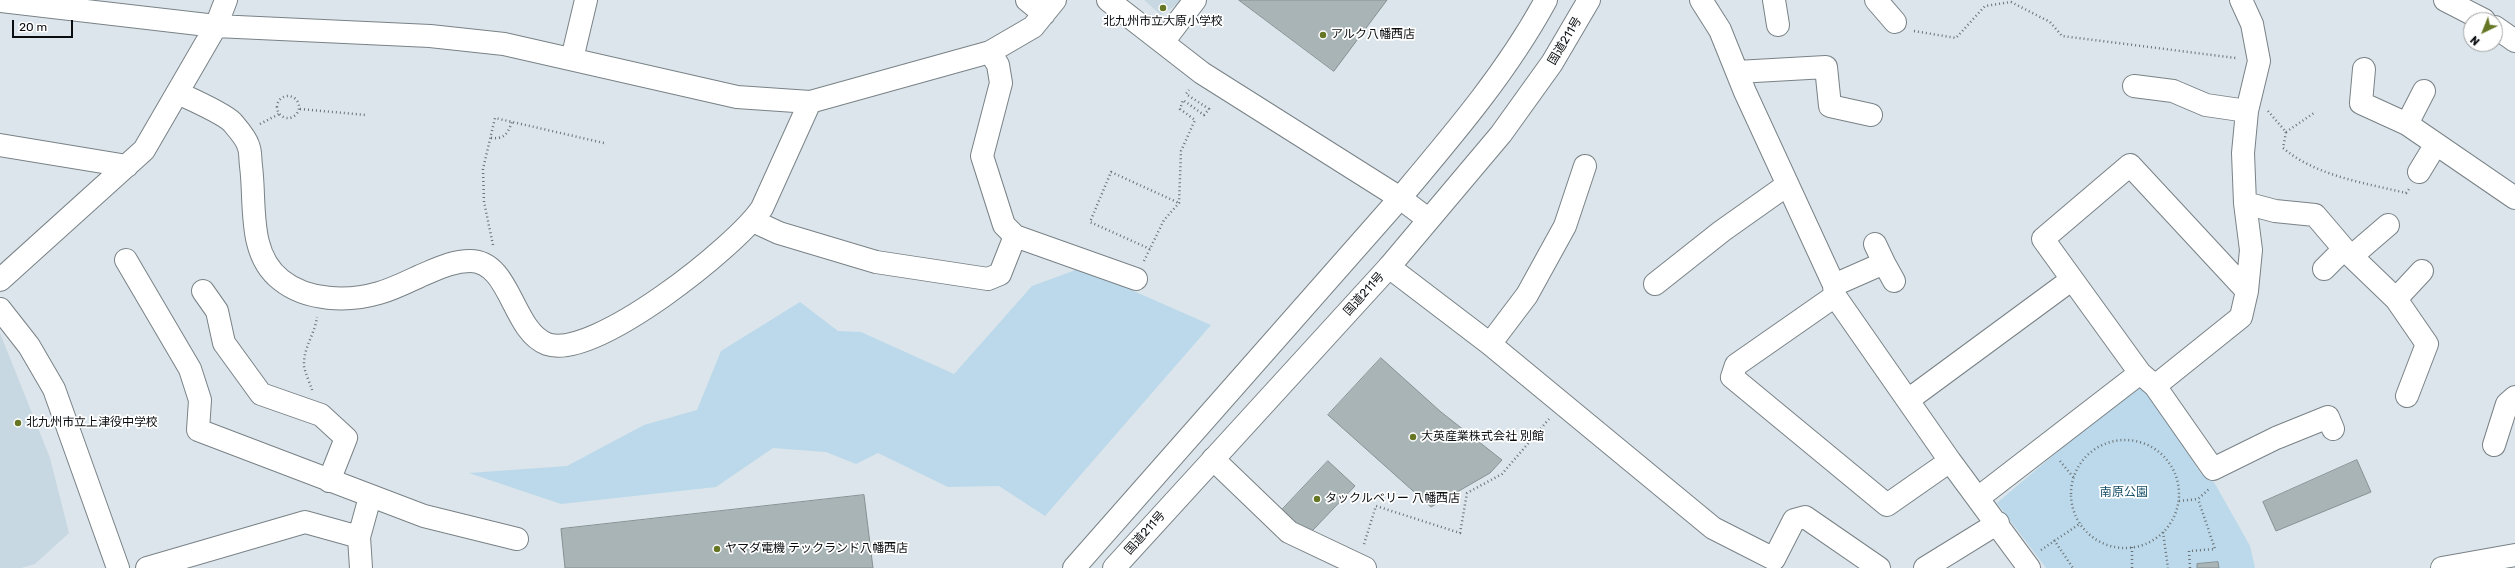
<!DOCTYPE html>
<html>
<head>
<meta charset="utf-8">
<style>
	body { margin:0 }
	#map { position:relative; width:2515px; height:568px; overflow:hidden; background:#dbe5eb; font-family:Rubik,sans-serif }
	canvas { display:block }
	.north { position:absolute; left:2463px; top:12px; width:40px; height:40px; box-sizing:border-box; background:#fff; border:1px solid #9d9e9f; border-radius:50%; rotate:223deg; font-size:11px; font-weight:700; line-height:16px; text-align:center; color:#0a0d0f }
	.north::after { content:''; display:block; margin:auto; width:14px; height:18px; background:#657624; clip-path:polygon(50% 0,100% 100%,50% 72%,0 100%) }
	.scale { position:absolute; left:12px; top:20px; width:61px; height:18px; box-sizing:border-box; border:2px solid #0a0d0f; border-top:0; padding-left:5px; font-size:12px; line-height:14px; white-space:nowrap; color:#0a0d0f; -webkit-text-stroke:3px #fff; paint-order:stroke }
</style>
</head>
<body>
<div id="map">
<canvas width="2515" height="568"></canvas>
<div class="north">N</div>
<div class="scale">20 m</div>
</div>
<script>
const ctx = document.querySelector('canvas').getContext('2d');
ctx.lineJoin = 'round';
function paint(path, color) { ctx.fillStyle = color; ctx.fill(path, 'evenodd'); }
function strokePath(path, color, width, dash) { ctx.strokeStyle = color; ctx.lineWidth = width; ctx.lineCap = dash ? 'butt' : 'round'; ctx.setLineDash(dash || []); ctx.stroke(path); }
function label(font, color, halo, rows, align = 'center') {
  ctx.font = font + ' Rubik,"Noto Sans JP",sans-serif'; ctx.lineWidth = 3.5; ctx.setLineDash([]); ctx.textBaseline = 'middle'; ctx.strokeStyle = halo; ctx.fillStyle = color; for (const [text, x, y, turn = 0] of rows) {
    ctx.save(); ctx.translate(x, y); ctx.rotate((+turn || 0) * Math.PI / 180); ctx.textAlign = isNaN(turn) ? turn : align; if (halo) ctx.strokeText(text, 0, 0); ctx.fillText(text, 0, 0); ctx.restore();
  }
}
const built = new Path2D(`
	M1144,0H1184L1161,15Z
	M0,333L50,458L69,533L35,564L21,568H0Z`);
const green = new Path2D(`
	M1081,268L1211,325L1045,516L999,486L948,487L878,453L856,464L826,452L773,448L716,487L561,504L469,473L567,466L644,425L697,410L721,351L800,302L838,331L861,332L954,374L1032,286Z
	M2136,385L2147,390L2202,475L2214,482L2250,546L2255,568H2046L1997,503Z`);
const building = new Path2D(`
	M1239,0H1387L1334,71Z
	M1381,358L1441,412L1502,460L1490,473L1431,507L1328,415Z
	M2357,460L2371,492L2276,531L2263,502Z
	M1328,461L1355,486L1312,531L1294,525L1280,512Z
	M864,495L873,568H565L561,529Z
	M2218,562L2219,568H2197V564Z`);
const path = new Path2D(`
	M1914,31L1956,38L1985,6L2011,2L2050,22L2062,36L2236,58
	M277 107a11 11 0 1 1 22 0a11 11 0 1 1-22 0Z
	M300,109L366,115
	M2268,111L2286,132L2283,148C2316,176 2365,183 2406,193L2409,189
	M260,124L279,114
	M2286,132L2314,113
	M491,138C504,139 507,135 512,122
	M493,245L484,202L483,169L495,118L604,143
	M1150,249L1090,222L1111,172L1179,203
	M1144,261L1164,220L1179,203L1181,151L1195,120L1180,109L1183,100L1204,115L1209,109L1186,94L1189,90
	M312,390C310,383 305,373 304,366C303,348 315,334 317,317
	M2071 494a54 54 0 1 1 108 0a54 54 0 1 1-108 0Z
	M2060,461L2074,478
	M2179,501L2198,499L2209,489
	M2163,532L2168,568
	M2054,540L2073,568
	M1364,544L1376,506L1460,533L1467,493L1502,474L1549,419
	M2132,547V568
	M2041,550L2081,523
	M2190,568L2189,551L2215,549L2198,499`);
const minor = new Path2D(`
	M1027,0L1044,14
	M1108,0L1202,73L1400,198L1428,219
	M1701,0L1720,30L1745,92L1834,285L1835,296L1950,461L2029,568
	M1774,0L1778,25
	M1876,0L1895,22
	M2241,0L2252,24L2259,61L2247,111L2243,153L2245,203L2251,250L2247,291
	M2445,0L2484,20
	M0,1L216,26L430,36L504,44L737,97L810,102L990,52L1033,27L1055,0
	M2495,27L2515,41
	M1163,42L1195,0
	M572,59L586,0
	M2364,69L2361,103L2407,124L2515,198
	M1737,72L1826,67L1830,106L1871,115
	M2134,86L2173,91L2206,105L2247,111
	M178,93C191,99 223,113 232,122C237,128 246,138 248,145C251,151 250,160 251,166C256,203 247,254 281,280C307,301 348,302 379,293C393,289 407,282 420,276C437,269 452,261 470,261C511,261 512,331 547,344C593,361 737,246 762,208L810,102
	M2407,124L2424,91
	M0,145L127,166
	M2419,172L2436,144
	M2245,203L2275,211L2315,215L2344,249L2396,299L2422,271
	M753,221L779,233L876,262L988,279L1000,274L1015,236L1004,225L982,156L1001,83L998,65L990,52
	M1015,236L1136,279
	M2352,256L2388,225
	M126,260L190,369L200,400L198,430L424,516L517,539
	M1884,263L1894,281
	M1389,267L1490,344L1713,528L1774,559L1794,520L1805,517L1879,568
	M2324,269L2344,249
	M0,280L144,150L216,26L226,0
	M1655,284L1722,231L1787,185
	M1834,285L1884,263L1875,244
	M203,291L217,311L224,343L261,394L321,415L346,438L329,481
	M1835,296L1736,365L1732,377L1887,505L1950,461
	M2396,299L2427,344L2407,396
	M0,309L29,346L54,389L118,568
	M1490,344L1527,295L1565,226L1585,166
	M2155,386L2241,317L2247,291L2130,165L2043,239L2140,373L2155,386L2213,469L2276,438L2328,417L2333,429
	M1908,400L2071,280
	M2494,445L2507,404L2515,397
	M1213,459L1289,532L1365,568
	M1978,498L2140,373
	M147,568L305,522L359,537
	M361,568L359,537L370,497
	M1925,568L1998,523
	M2442,568L2515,555`);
const highway = new Path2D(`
	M1074,568L1400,198C1453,135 1507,72 1546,0
	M1114,568L1389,267L1501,134L1552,63L1589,0`);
const markers = [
	[1163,8,4,"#657624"],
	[1323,35,4,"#657624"],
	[18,423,4,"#657624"],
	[1413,437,4,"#657624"],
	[1317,499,4,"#657624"],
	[717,549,4,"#657624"]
];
const poiNames = [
	["北九州市立大原小学校",1163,22,"center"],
	["アルク八幡西店",1331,35],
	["北九州市立上津役中学校",26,423],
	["大英産業株式会社 別館",1421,437],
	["タックルベリー 八幡西店",1325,499],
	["ヤマダ電機 テックランド八幡西店",725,549]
];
const streetNames = [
	["国道211号",1565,41,-59],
	["国道211号",1364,294,-48],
	["国道211号",1145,533,-48]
];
const parkNames = [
	["南原公園",2124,493]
];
paint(built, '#c7d8e2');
paint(green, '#bbd9ea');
paint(building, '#a8b4b5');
strokePath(building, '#869193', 1);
strokePath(minor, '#798286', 24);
strokePath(highway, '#798286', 24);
strokePath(path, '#6b7276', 2.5, [1, 3]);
strokePath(minor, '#fff', 22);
strokePath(highway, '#fff', 22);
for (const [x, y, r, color] of markers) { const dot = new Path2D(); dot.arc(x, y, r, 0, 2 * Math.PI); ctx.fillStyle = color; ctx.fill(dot); strokePath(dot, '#fff', 1.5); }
label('12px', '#0a0d0f', '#fff', poiNames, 'left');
label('12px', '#0a0d0f', '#fff', streetNames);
label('12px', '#154e67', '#fff', parkNames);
</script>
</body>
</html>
